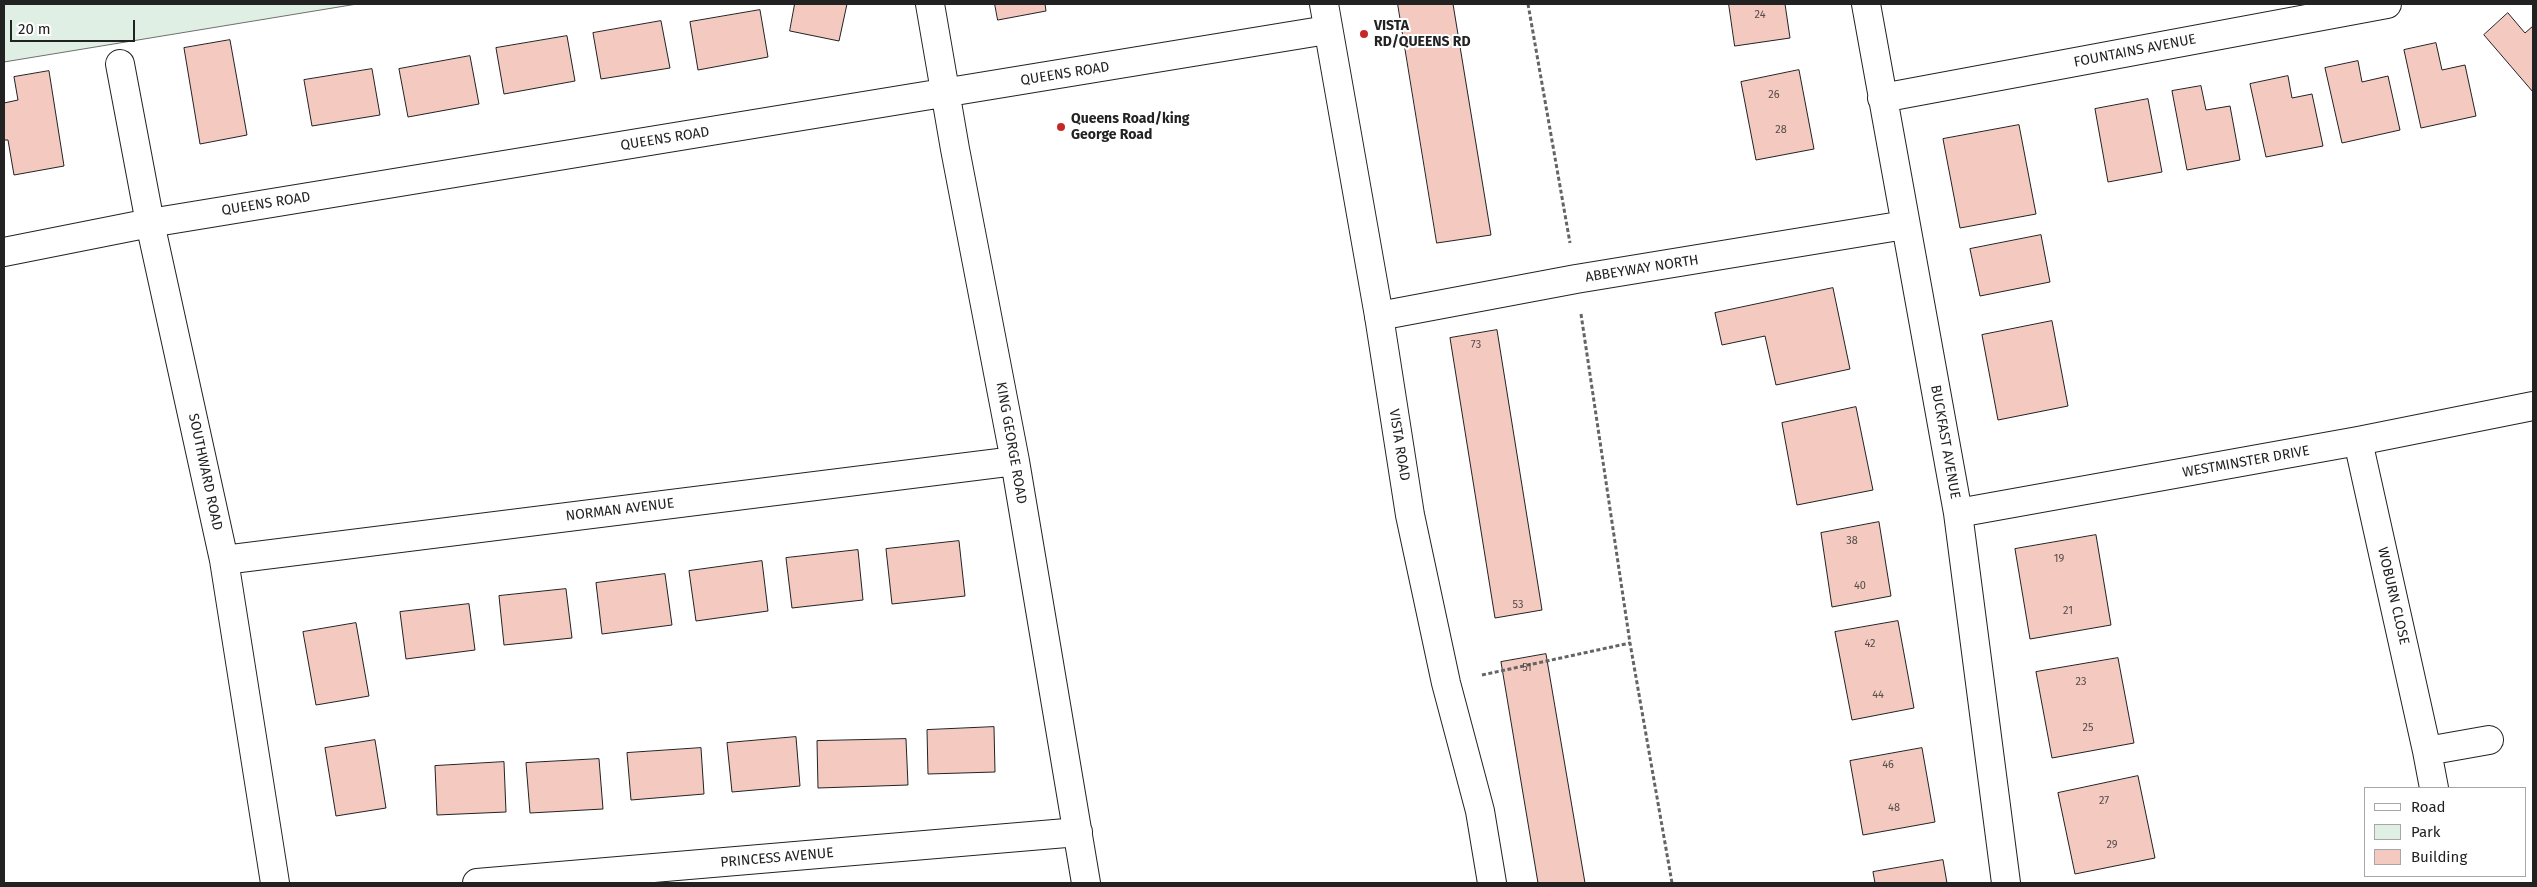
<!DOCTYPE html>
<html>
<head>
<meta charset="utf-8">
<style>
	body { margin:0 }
	#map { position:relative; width:2537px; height:887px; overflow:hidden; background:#fff; font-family:"Fira Sans",sans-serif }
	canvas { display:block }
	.frame { position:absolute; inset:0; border:5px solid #222; pointer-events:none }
	.legend { position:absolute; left:2364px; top:787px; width:162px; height:90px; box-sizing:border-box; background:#fff; border:1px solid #a7a7a7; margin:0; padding:6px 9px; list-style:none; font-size:15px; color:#222 }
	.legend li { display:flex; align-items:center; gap:10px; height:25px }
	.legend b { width:25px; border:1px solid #a7a7a7 }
	.scale { position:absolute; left:10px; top:20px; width:125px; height:22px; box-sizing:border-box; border:2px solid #222; border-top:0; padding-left:6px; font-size:15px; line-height:18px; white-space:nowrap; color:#222; -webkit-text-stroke:4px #fff; paint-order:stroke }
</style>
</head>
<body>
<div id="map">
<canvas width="2537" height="887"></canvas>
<div class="frame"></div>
<ul class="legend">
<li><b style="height:6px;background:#fff"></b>Road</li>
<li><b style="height:14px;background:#e0efe3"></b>Park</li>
<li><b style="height:14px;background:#f3c9c0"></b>Building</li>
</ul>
<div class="scale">20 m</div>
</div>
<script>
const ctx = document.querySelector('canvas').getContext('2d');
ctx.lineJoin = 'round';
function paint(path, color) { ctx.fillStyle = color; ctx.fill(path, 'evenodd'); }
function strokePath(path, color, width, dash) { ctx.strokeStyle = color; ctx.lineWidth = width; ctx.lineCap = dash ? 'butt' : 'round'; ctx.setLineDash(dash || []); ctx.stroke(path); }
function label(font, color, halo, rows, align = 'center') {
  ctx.font = font + ' "Fira Sans",sans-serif'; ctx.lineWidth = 4; ctx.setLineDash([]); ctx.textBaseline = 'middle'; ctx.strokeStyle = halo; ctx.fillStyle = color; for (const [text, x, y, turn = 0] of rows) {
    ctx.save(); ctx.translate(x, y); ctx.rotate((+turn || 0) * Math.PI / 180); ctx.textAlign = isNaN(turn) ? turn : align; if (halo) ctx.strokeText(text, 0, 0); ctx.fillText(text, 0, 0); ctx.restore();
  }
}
const green = new Path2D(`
	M4,4H357L4,62Z`);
const building = new Path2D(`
	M795,4H847L839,41L790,31Z
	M995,4H1045L1046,11L998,20Z
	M1398,4H1453L1491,235L1437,243Z
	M1729,4H1785L1790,38L1735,46Z
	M760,10L768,57L698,70L690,22Z
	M2508,13L2525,33L2533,26V92L2484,35Z
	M661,21L670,68L601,79L593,33Z
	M567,36L575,81L504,94L496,48Z
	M230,40L247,135L200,144L184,48Z
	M2436,43L2442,70L2465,65L2476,116L2421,128L2404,50Z
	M470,56L479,104L408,117L399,69Z
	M2358,61L2362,82L2388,76L2400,130L2342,143L2325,68Z
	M372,69L380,115L312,126L304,80Z
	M1799,70L1814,149L1756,160L1741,82Z
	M49,71L64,166L14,175L8,140H4V103L18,100L14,77Z
	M2288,76L2292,98L2312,94L2323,146L2266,157L2250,84Z
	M2201,86L2206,110L2230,106L2240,160L2187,170L2172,91Z
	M2148,99L2162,172L2108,182L2095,109Z
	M2019,125L2036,214L1960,228L1943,139Z
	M2041,235L2050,282L1980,296L1970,249Z
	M1833,288L1850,369L1776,385L1765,336L1722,345L1715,313Z
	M2052,321L2068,406L1998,420L1982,335Z
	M1497,330L1542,610L1495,618L1450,338Z
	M1856,407L1873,490L1797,505L1782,423Z
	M1879,522L1891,596L1832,607L1821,533Z
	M2096,535L2111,625L2030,639L2015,549Z
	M959,541L965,596L892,604L886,549Z
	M858,550L863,600L792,608L786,558Z
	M762,561L768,611L696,621L689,571Z
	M665,574L672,625L602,634L596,583Z
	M566,589L572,638L504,645L499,596Z
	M469,604L475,650L406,659L400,612Z
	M1898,621L1914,708L1852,720L1835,632Z
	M356,623L369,696L316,705L303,632Z
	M1546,654L1585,883H1538L1501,662Z
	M2118,658L2134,743L2052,758L2036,672Z
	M994,727L995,772L928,774L927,730Z
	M796,737L800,786L732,792L727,743Z
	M906,739L908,785L818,788L817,741Z
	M375,740L386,808L336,816L325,748Z
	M701,748L704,794L631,800L627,753Z
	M1922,748L1935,822L1863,835L1850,761Z
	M599,759L603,809L530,813L526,763Z
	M504,762L506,812L437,815L435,766Z
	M2138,776L2155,858L2075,874L2058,793Z
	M1943,860L1947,883H1875L1873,872Z`);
const path = new Path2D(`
	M1528,4L1570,243
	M1581,314L1630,643L1672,883
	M1482,675L1630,643`);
const minor = new Path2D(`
	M930,4L955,149L1015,461L1086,883
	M1866,4L1958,513L2006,883
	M120,64L150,223L224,560L275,883
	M1882,98L2387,4
	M4,252L150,223L1327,30
	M1379,316L1576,279L1905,225
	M2358,441L2427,751
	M1958,513L2358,441L2533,406
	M224,560L1015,461
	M2434,788L2427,751L2489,740
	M477,883L1078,832`);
const secondary = new Path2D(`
	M1324,4L1379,316L1410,515L1446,683L1480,811L1492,883`);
const markers = [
	[1364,34,5,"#c62828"],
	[1061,127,5,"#c62828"]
];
const numberNames = [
	["24",1760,15],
	["26",1774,95],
	["28",1781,130],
	["73",1476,345],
	["38",1852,541],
	["19",2059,559],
	["40",1860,586],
	["53",1518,605],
	["21",2068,611],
	["42",1870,644],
	["51",1527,668],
	["23",2081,682],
	["44",1878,695],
	["25",2088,728],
	["46",1888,765],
	["27",2104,801],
	["48",1894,808],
	["29",2112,845]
];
const poiNames = [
	["VISTA",1374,26],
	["RD/QUEENS RD",1374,42],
	["Queens Road/king",1071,119],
	["George Road",1071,135]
];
const streetNames = [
	["FOUNTAINS AVENUE",2135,51,-11],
	["QUEENS ROAD",1065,74,-9],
	["QUEENS ROAD",665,139,-9],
	["QUEENS ROAD",266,204,-9],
	["ABBEYWAY NORTH",1642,269,-9],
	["BUCKFAST AVENUE",1945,442,80],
	["KING GEORGE ROAD",1011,443,80],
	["VISTA ROAD",1399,445,81],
	["WESTMINSTER DRIVE",2246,462,-10],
	["SOUTHWARD ROAD",205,472,78],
	["NORMAN AVENUE",620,510,-7],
	["WOBURN CLOSE",2393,596,77],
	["PRINCESS AVENUE",777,858,-5]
];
paint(green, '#e0efe3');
strokePath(green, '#6f6f6f', 1);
paint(building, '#f3c9c0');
strokePath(building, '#222', 1);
strokePath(minor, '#222', 30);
strokePath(secondary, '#222', 30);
strokePath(path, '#646464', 3, [4, 2.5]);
strokePath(minor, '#fff', 28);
strokePath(secondary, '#fff', 28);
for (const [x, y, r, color] of markers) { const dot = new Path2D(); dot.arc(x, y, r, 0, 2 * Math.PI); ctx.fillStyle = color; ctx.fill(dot); strokePath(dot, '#fff', 2); }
label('11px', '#564c4a', null, numberNames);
label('bold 14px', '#222', '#fff', poiNames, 'left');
label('14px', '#222', '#fff', streetNames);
</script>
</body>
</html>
